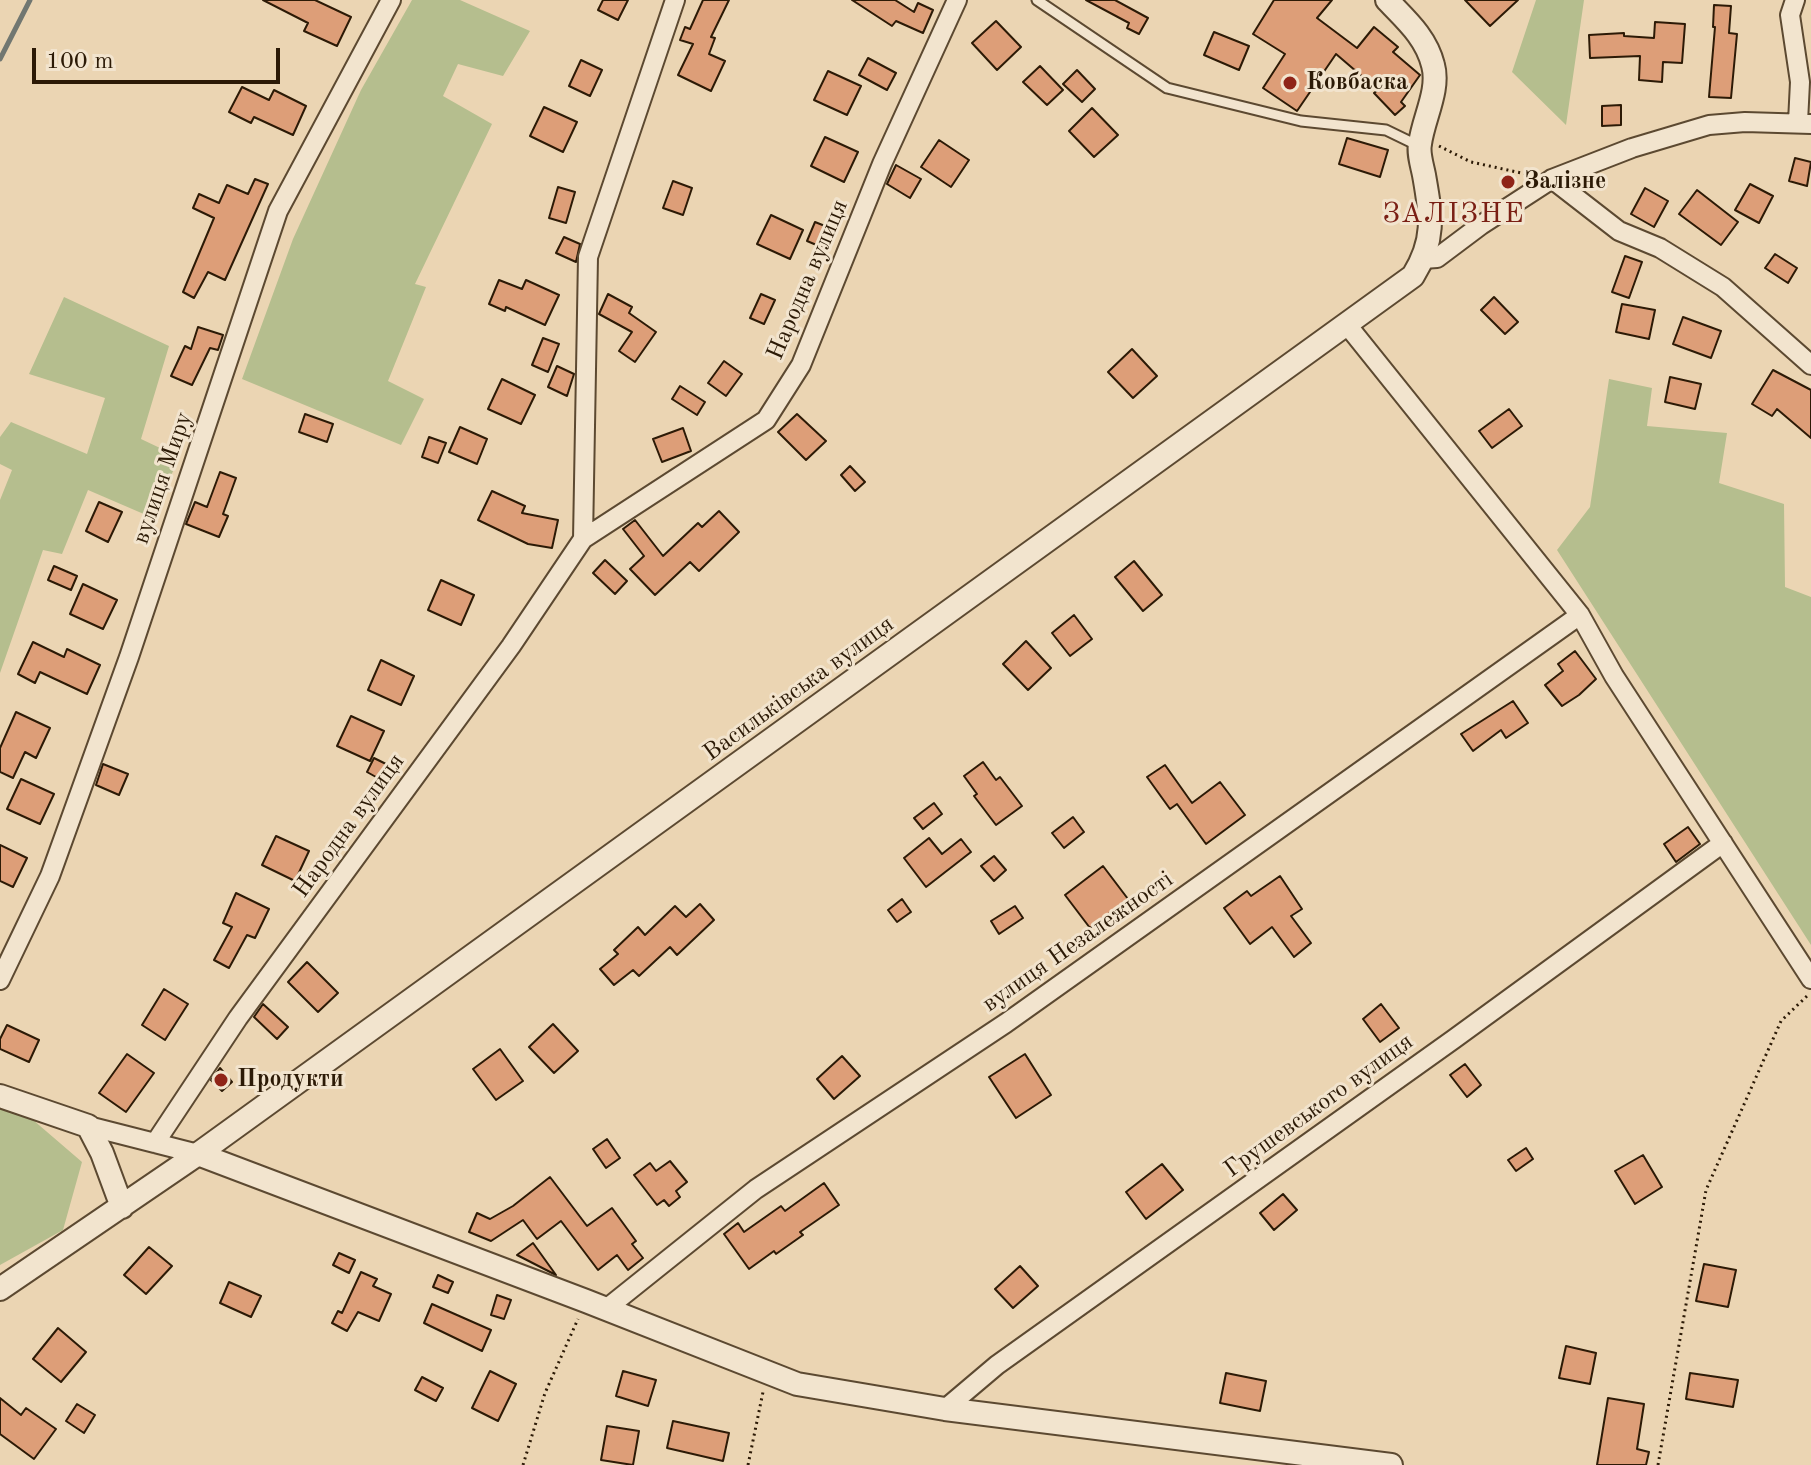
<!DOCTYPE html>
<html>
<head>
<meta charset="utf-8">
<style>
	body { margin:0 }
	#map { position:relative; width:1811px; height:1465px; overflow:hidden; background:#ebd5b3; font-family:"Old Standard TT",serif }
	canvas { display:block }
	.scale { position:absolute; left:32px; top:48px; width:248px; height:36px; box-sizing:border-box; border:4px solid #2c1a06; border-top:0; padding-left:10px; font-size:24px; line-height:28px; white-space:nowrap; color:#2c1a06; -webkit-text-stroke:6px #f2e4ce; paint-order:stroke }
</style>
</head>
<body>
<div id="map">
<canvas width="1811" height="1465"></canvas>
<div class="scale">100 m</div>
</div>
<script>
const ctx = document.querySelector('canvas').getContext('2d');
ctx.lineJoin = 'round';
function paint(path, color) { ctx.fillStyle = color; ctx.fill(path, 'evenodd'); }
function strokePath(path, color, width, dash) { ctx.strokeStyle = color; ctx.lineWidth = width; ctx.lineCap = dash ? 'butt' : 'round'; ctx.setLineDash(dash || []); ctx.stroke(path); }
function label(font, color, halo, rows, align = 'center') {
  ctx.font = font + ' "Old Standard TT",serif'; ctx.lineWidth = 6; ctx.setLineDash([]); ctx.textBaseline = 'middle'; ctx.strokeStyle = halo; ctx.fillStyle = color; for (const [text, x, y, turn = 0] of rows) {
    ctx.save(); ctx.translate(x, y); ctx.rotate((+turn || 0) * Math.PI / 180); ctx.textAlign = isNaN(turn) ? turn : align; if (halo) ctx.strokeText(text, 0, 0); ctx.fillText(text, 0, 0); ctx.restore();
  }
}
const green = new Path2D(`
	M412,0H460L530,31L503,76L458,64L443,96L492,124L415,284L426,287L388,381L424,399L401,445L242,379L293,239L361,90Z
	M1536,0H1584L1566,125L1512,72Z
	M64,297L169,346L141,439L179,457L153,518L88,490L62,554L43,550L0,673V500L12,470L0,464V437L11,422L87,454L105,398L29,374Z
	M1609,379L1652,388L1647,426L1727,433L1719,483L1784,504L1785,587L1811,597V945L1557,550L1590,507Z
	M0,1103L18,1107L82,1162L63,1230L0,1265Z`);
const stream = new Path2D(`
	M0,59L30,0`);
const building = new Path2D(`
	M263,0H315L351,17L337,46L304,31L308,23Z
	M603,0H628L618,20L598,10Z
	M703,0H729L711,37L715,38L709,54L725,61L711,91L678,75L693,44L680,40L685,27L690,29Z
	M852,0H895L914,12L918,3L933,10L923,33L896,21L892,26Z
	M1086,0H1115L1148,18L1139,34L1127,28L1129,23Z
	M1274,0H1332L1317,18L1357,48L1374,27L1398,47L1393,52L1420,75L1401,102L1405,106L1395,115L1374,93L1378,90L1336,54L1297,111L1263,88L1285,54L1253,34Z
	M1465,0H1518L1490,26Z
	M1714,5L1731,6L1729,33L1737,34L1731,98L1709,97L1715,27H1713Z
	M996,21L1021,47L997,70L972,43Z
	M1655,22L1685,24L1682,63L1663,62L1662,82L1639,80L1640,56L1590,58L1589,35L1624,33V36L1654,38Z
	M1214,32L1249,46L1239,70L1204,55Z
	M868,58L896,73L887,90L859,75Z
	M581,60L602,70L590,96L569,86Z
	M1040,66L1063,90L1047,105L1023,82Z
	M1077,70L1095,89L1082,102L1063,84Z
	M828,71L861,86L847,115L814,100Z
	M242,87L269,100L274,90L306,106L293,135L254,117L251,123L229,112Z
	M1621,105V125L1602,126V106Z
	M544,107L577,122L563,152L530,136Z
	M1092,108L1118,135L1094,157L1069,131Z
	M825,137L858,152L844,182L811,166Z
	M1347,138L1388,150L1380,177L1339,164Z
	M939,140L969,160L951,187L921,167Z
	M1795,158L1811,162L1807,186L1789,181Z
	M896,165L921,179L910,198L887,184Z
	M255,179L268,184L225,280L208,272L194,298L183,292L214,218L193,208L199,194L219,203L227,185L248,194Z
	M673,181L692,188L683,215L663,208Z
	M1750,184L1773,196L1759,223L1735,210Z
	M558,187L575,192L566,223L549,218Z
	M1645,188L1668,201L1654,227L1631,214Z
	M1697,190L1738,222L1721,245L1679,214Z
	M771,215L803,230L790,259L757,244Z
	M815,222L835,230L826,249L807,241Z
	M564,237L580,244L576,262L556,253Z
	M1775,254L1797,268L1788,283L1765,268Z
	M1625,256L1642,262L1629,298L1612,292Z
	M499,280L522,289L526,280L559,295L545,325L506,307L505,311L489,304Z
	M608,294L632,307L629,313L656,332L635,362L619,351L632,332L599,314Z
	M761,294L775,300L764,324L750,318Z
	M1494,297L1518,322L1505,334L1481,310Z
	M1622,304L1655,310L1649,339L1616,332Z
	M1683,317L1721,331L1711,358L1673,344Z
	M198,327L223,335L218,350L210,348L192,385L171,376L185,346L191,349Z
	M543,338L559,344L548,372L532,365Z
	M1132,349L1157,376L1133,398L1108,372Z
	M724,361L742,374L726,396L708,383Z
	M557,366L574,374L567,396L548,387Z
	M1773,370L1811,390V438L1777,409L1772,416L1752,404Z
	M1670,377L1701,384L1695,409L1665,402Z
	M502,379L535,395L521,424L488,409Z
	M680,386L705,402L697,415L672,399Z
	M1509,409L1522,426L1492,448L1479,431Z
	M305,414L333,424L327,442L299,432Z
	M797,414L826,441L806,460L778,432Z
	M460,427L487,439L477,464L449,452Z
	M683,428L691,451L662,462L653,439Z
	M429,437L446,443L438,463L422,457Z
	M850,466L865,482L855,491L841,475Z
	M220,472L236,478L223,514L228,516L219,537L186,524L195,502L207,507Z
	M492,491L525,506L522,513L558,520L552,548L528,544L478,520Z
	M99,502L122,512L108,542L86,531Z
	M719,511L739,532L699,571L690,562L655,595L630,569L644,556L623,529L635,520L663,556L698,523L702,527Z
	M605,560L627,581L615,594L593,573Z
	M1134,561L1162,595L1143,611L1115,577Z
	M54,566L77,576L71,590L48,580Z
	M441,580L474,595L461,625L428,610Z
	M83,584L117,600L103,629L70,614Z
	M1074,615L1092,639L1070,656L1052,633Z
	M1026,641L1051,668L1028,690L1003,664Z
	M33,642L64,657L67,649L100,665L87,694L40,672L35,683L18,674Z
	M1575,651L1596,679L1579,695L1562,706L1545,685L1563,671L1558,664Z
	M381,660L414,676L401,705L368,690Z
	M1513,701L1528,723L1506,738L1501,730L1473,751L1461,734Z
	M16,712L50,728L36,758L25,752L13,778L0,772V748Z
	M351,716L384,731L370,761L337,746Z
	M374,758L392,767L385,782L367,772Z
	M983,762L996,780L1000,777L1022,806L996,825L974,796L977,794L964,776Z
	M103,764L128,774L119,795L96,785Z
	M1165,765L1192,803L1220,782L1245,815L1206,844L1177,804L1170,809L1147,777Z
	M21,779L54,794L40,824L7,809Z
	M934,803L942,814L923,829L914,818Z
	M1073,817L1084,832L1064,848L1052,833Z
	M1688,827L1700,844L1676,862L1664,844Z
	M276,836L309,851L295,881L262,865Z
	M929,838L942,854L961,839L971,852L926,887L904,858Z
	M0,845L27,858L13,887L0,881Z
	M994,856L1006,870L994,881L981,866Z
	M1103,866L1128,899L1090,928L1065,895Z
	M1280,876L1302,909L1291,916L1311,943L1294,957L1272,927L1250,944L1224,908L1247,891L1251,896Z
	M236,893L269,909L255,938L247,935L229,968L214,960L232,927L223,923Z
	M902,899L911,912L897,922L888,910Z
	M700,904L714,920L677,955L670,947L639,976L633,970L614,985L600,969L618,954L614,950L638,927L645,935L675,906L686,917Z
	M1015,906L1023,918L999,934L991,921Z
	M307,962L338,993L318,1012L288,982Z
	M164,989L188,1004L165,1040L142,1025Z
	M263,1004L288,1027L277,1039L254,1017Z
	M1381,1004L1399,1028L1380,1042L1363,1019Z
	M553,1024L578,1051L554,1073L529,1047Z
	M7,1025L39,1040L29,1062L0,1049V1039Z
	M500,1049L523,1081L496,1100L473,1069Z
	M127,1054L154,1073L126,1112L99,1093Z
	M1025,1054L1051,1095L1016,1118L989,1077Z
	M842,1056L860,1076L834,1099L817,1079Z
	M1465,1064L1481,1085L1467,1097L1450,1075Z
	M220,1068L232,1082L222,1091L211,1080Z
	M607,1139L620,1158L606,1168L593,1149Z
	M1526,1148L1533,1159L1516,1171L1508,1160Z
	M1643,1155L1662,1187L1635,1204L1615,1171Z
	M670,1161L687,1182L676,1191L680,1197L669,1206L664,1200L657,1205L634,1175L650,1163L656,1171Z
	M1162,1164L1183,1190L1146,1219L1126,1192Z
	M550,1177L587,1226L612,1208L636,1241L632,1244L643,1258L628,1270L617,1255L598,1270L561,1221L537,1239L523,1220L491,1241L469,1232L477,1213L490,1219L513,1206Z
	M824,1183L839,1205L800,1232L803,1235L776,1254L774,1251L749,1269L724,1234L738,1223L744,1232L781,1206L785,1211Z
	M1283,1194L1297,1210L1274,1230L1260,1213Z
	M533,1243L556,1275L517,1255Z
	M149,1247L172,1266L146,1294L124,1275Z
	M339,1253L355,1260L349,1273L333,1265Z
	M1704,1264L1736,1270L1728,1307L1696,1301Z
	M1020,1266L1038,1286L1013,1308L995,1289Z
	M361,1272L377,1279L373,1286L391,1294L379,1321L358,1312L347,1331L332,1323L338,1311L342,1313Z
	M438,1275L453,1282L448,1293L433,1287Z
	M229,1282L261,1296L251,1317L220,1303Z
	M497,1295L511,1300L504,1319L491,1315Z
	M432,1304L491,1330L482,1351L424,1323Z
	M58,1328L86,1352L61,1382L33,1359Z
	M1566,1346L1596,1353L1590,1384L1559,1378Z
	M490,1371L516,1384L498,1421L472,1408Z
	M623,1371L656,1380L648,1406L616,1396Z
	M1226,1373L1266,1381L1260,1411L1220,1403Z
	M1690,1373L1738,1380L1733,1407L1686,1399Z
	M422,1377L443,1388L436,1401L415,1390Z
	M0,1398L21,1415L26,1408L56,1429L34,1459L0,1434Z
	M1608,1398L1644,1404L1637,1449L1649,1452L1646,1465H1597Z
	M77,1404L95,1415L84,1433L66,1421Z
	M673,1421L729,1433L723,1461L667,1448Z
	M607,1426L639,1431L633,1465L601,1460Z`);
const path = new Path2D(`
	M1439,146L1471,162L1526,174
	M523,1465L545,1393L578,1319
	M748,1465L763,1392
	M1658,1465L1706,1190L1781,1021L1807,996`);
const service = new Path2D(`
	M1037,0L1167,88L1301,121L1386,130L1419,146`);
const minor = new Path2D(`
	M1795,0L1790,15L1800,82L1798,122
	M1552,179L1619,231L1660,248L1723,287L1811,365
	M1423,259L1437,258L1481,225L1552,179L1632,148L1709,125L1745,122L1811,124
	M1348,326L1580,615L1614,676L1811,979
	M583,539L766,420L801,365L882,164L957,0
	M0,980L50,876L129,657L278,211L391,0
	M88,1126L198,1154
	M155,1143L238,1018L511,646L583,539L588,257L675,0
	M606,1309L756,1189L1006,1023L1580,615
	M945,1409L997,1365L1454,1039L1723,843`);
const tertiary = new Path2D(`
	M0,1096L88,1126L102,1153L122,1207
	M198,1154L586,1301L797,1384L945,1409L1391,1465
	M0,1289L198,1154L1413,276C1436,239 1431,215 1424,175C1422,165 1418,153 1420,144C1423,119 1440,90 1433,65C1426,37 1406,20 1387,0`);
const markers = [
	[1290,83,8,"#8f2418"],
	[1508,182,8,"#8f2418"],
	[221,1080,8,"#8f2418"]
];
const poiNames = [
	["Ковбаска",1306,83],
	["Залізне",1524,182],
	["Продукти",237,1080]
];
const streetNames = [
	["Народна вулиця",808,280,-67],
	["вулиця Миру",163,478,-71],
	["Васильківська вулиця",799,689,-36],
	["Народна вулиця",349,826,-54],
	["вулиця Незалежності",1078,942,-35],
	["Грушевського вулиця",1319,1106,-36]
];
const quarterNames = [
	["ЗАЛІЗНЕ",1454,215]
];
paint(green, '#b5be8e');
strokePath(stream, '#717771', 5);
paint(building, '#dd9e78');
strokePath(building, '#2c1a06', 2);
strokePath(service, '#5c4931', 13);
strokePath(minor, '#5c4931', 22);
strokePath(tertiary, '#5c4931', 26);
strokePath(path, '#2c1a06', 3, [2, 4]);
strokePath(service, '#f2e4ce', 9);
strokePath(minor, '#f2e4ce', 18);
strokePath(tertiary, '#f2e4ce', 22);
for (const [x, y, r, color] of markers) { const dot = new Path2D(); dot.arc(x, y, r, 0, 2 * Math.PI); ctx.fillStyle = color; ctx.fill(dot); strokePath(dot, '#f2e4ce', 3); }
label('bold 24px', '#2c1a06', '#f2e4ce', poiNames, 'left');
label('24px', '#2c1a06', '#f2e4ce', streetNames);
ctx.letterSpacing = '2px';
label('28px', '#7a1f14', '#f2e4ce', quarterNames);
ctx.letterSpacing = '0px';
</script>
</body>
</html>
